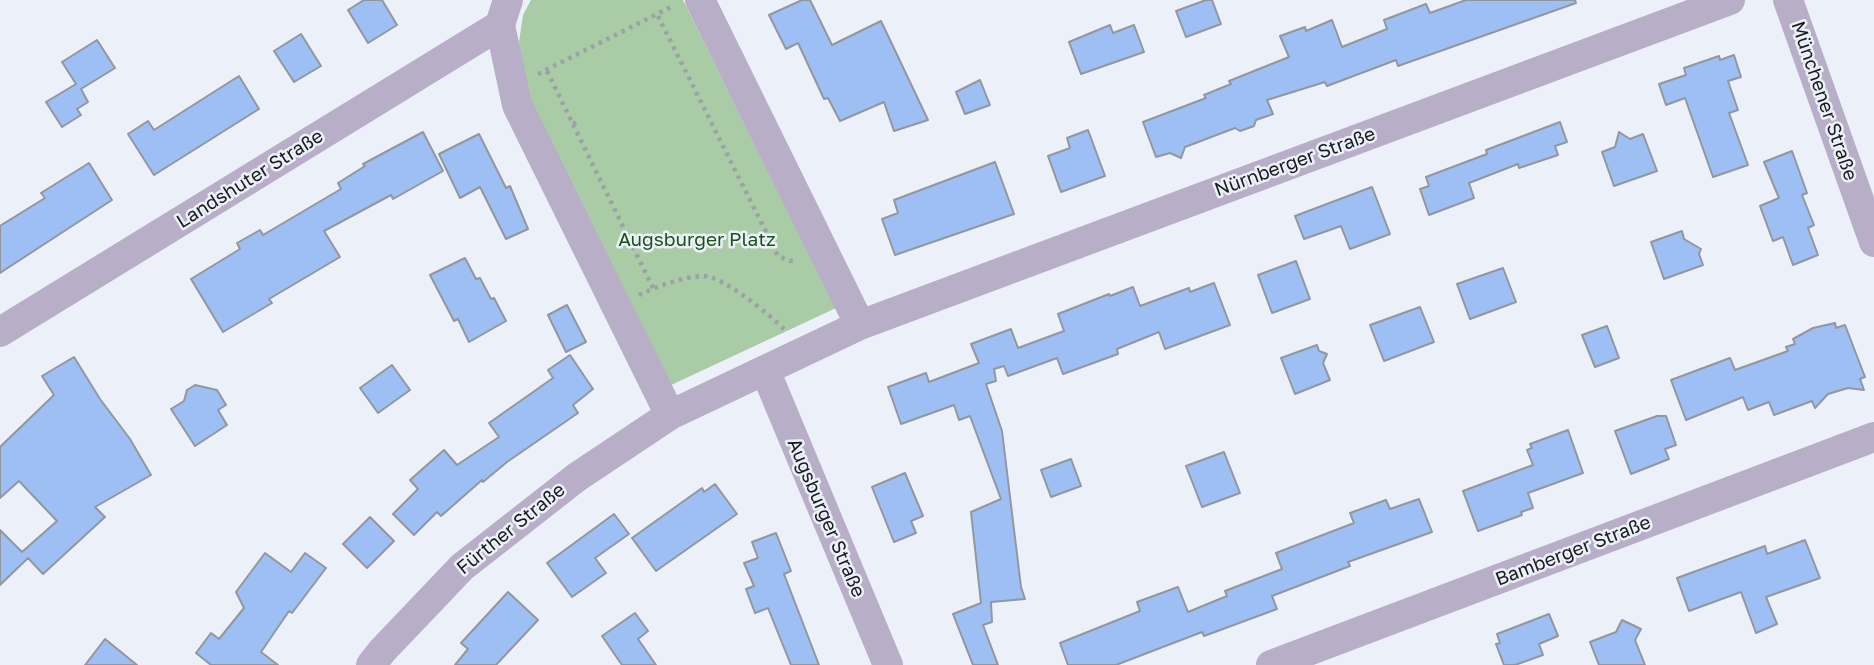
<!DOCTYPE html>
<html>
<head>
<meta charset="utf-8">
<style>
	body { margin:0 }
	canvas { display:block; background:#ecf1f9 }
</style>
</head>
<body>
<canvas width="1874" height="665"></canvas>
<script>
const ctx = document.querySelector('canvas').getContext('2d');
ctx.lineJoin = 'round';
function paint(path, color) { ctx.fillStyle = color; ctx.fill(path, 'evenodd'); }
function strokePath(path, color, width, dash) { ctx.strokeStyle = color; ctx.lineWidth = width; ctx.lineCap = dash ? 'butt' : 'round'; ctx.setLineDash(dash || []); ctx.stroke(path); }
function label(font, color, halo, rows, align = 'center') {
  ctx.font = font + ' "Golos Text",sans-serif'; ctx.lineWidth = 5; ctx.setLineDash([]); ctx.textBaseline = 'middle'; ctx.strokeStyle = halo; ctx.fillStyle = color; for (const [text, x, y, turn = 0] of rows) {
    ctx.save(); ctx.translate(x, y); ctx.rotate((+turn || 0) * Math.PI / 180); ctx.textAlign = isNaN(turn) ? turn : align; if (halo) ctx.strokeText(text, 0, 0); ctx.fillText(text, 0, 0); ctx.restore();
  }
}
const green = new Path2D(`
	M531,0H683L836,308L669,386L524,103L519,42L523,15Z`);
const building = new Path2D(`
	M364,0H382L397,25L368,43L348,10Z
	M802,0H810L832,45L881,21L928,120L894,131L884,102L840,121L828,98L824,99L798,43L786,49L769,15Z
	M1206,0H1212L1221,24L1186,37L1176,11Z
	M1466,0H1575L1576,3L1398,66L1396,60L1327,86L1325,82L1267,100L1273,114L1256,120L1254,126L1240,131L1235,128L1185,147L1181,158L1170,153L1156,157L1143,122L1206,98L1204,95L1231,84L1229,81L1289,57L1280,36L1305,27L1306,31L1332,20L1342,47L1387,29L1384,20L1426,4L1430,13Z
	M1110,25L1113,33L1134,25L1144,52L1081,74L1069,42Z
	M301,34L321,66L294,82L274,51Z
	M97,40L115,68L81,89L88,102L77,109L81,115L62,127L46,102L76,84L62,62Z
	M1734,55L1741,77L1728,81L1738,110L1729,113L1748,165L1713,177L1685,98L1666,105L1659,84L1686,75L1684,68L1719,56L1720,60Z
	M239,76L259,109L154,175L128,134L148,121L154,130Z
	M980,80L990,105L965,114L956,92Z
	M1560,122L1567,142L1555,146L1558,155L1519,168L1518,164L1469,183L1474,198L1429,215L1420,189L1429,186L1426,177L1487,154L1486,150Z
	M1088,130L1105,176L1061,192L1048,156L1070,148L1067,138Z
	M423,132L443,171L393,199L391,195L324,231L340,257L269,299L272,303L223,332L191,279L240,249L237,243L260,230L263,235L341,189L338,183L365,166L363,164Z
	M1619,132L1630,139L1643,134L1657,171L1614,186L1602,152L1615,147Z
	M479,134L506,188L510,186L528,229L506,239L480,187L460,198L439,154Z
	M1792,151L1807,193L1802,195L1814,225L1808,228L1818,255L1793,265L1783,237L1773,241L1760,206L1779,198L1764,162Z
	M995,162L1014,214L895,255L882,219L898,213L894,200Z
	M89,163L112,200L0,273V226L45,198L41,193Z
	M1372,187L1390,234L1350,249L1341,226L1304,239L1295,216Z
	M1682,231L1684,239L1701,249L1699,254L1703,265L1664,279L1651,242Z
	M465,258L476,279L480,278L491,299L494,298L506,321L469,342L458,319L454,321L430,275Z
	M1296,261L1310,299L1272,313L1258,275Z
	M1503,268L1516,302L1470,319L1457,284Z
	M1214,283L1230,325L1165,349L1159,332L1117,349L1118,354L1063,374L1057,358L1008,376L1004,366L994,369L996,381L986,384L1002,431L1021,587L1025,599L991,602L992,622L983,625L998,665H973L953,614L981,603L971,512L1001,499L970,416L959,420L954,405L901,424L888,387L926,373L929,382L979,363L971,344L1011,329L1018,348L1064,331L1058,314L1109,294L1110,296L1133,287L1140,306L1189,288L1190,292Z
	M567,305L586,342L566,352L548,315Z
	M1420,307L1434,342L1384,361L1370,325Z
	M1835,323L1836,328L1845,325L1865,377L1860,379L1864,390L1848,388L1828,394L1815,408L1812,401L1774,415L1769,402L1748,410L1743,397L1686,420L1671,380L1730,358L1735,370L1788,351L1786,347L1795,344L1793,339L1813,328Z
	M1607,326L1619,358L1595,367L1582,335Z
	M1317,345L1319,351L1327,354L1323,363L1330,380L1295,394L1281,358Z
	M570,355L593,389L573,405L578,413L507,462L483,482L482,480L441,516L437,512L414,535L393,514L418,489L410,480L444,450L457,465L499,437L489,423L553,378L548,370Z
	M74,357L100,399L130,439L151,475L95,507L105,517L43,574L28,558L0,585V530L22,552L57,521L19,481L0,498V447L54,395L42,376Z
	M392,365L410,390L378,413L360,388Z
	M195,385L217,390L226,405L218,410L227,425L195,446L171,409L184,401L187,390Z
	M1657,416H1666L1676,445L1665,449L1669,459L1631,474L1615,431Z
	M1568,430L1583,473L1528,493L1533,508L1521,512L1522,515L1478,531L1463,491L1533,465L1527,450L1532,448L1530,444Z
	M1224,452L1240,493L1202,507L1186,466Z
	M1071,459L1081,486L1051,497L1041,470Z
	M905,473L923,516L911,521L916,533L894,542L872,487Z
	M715,484L737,514L656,571L632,538L702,488L704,492Z
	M1419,499L1432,532L1348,562L1350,566L1272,596L1277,609L1204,636L1202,632L1116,665H1068L1060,643L1140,611L1137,602L1178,587L1188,612L1227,596L1225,591L1282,569L1276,553L1354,523L1350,513L1386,500L1390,509Z
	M614,514L629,534L595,558L606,573L572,597L547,563Z
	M370,517L394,541L367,568L343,544Z
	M776,533L791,571L784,574L819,665H791L768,608L755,613L746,589L754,586L744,563L758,558L752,542Z
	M1805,540L1820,578L1766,597L1777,624L1756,633L1741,592L1689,611L1677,578L1765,546L1767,554Z
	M265,553L291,572L305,553L326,568L292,613L289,611L261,652L278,665H211L196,653L211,633L219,639L244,608L236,592Z
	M508,592L538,620L496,665H455L468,649L461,643Z
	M635,613L648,631L638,639L656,665H622L602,636Z
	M1549,614L1558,636L1539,644L1543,655L1515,665H1504L1496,644L1500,643L1497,634Z
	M1622,620L1641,629L1635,640L1645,665H1599L1590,642L1616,632Z
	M105,639L137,665H85Z`);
const path = new Path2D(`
	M658,16L778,256L790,261L797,260
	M547,71L653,288
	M538,74L673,6
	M573,124L579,120
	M639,295C658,286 682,277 703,276C723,276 770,315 785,330`);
const minor = new Path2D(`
	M508,0L500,25L517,105L670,415
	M700,0L860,325
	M1788,0L1874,242
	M0,332L500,25
	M765,370L888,665
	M371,665L382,651L462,567L577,477L670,415L860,325L1730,0
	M1271,665L1874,437`);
const streetNames = [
	["Münchener Straße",1824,101,71],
	["Nürnberger Straße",1295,162,-20],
	["Landshuter Straße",250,179,-32],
	["Augsburger Straße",826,518,67],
	["Fürther Straße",511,529,-39],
	["Bamberger Straße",1573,551,-21]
];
const parkNames = [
	["Augsburger Platz",697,240]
];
paint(green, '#a9cba5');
paint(building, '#9ebff4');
strokePath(building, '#92979f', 2);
strokePath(path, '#9da1a7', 4.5, [3.5, 5]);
strokePath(minor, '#b8aec7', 30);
label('19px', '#1a1b1e', '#ecf1f9', streetNames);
label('19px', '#175414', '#ecf1f9', parkNames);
</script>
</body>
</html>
